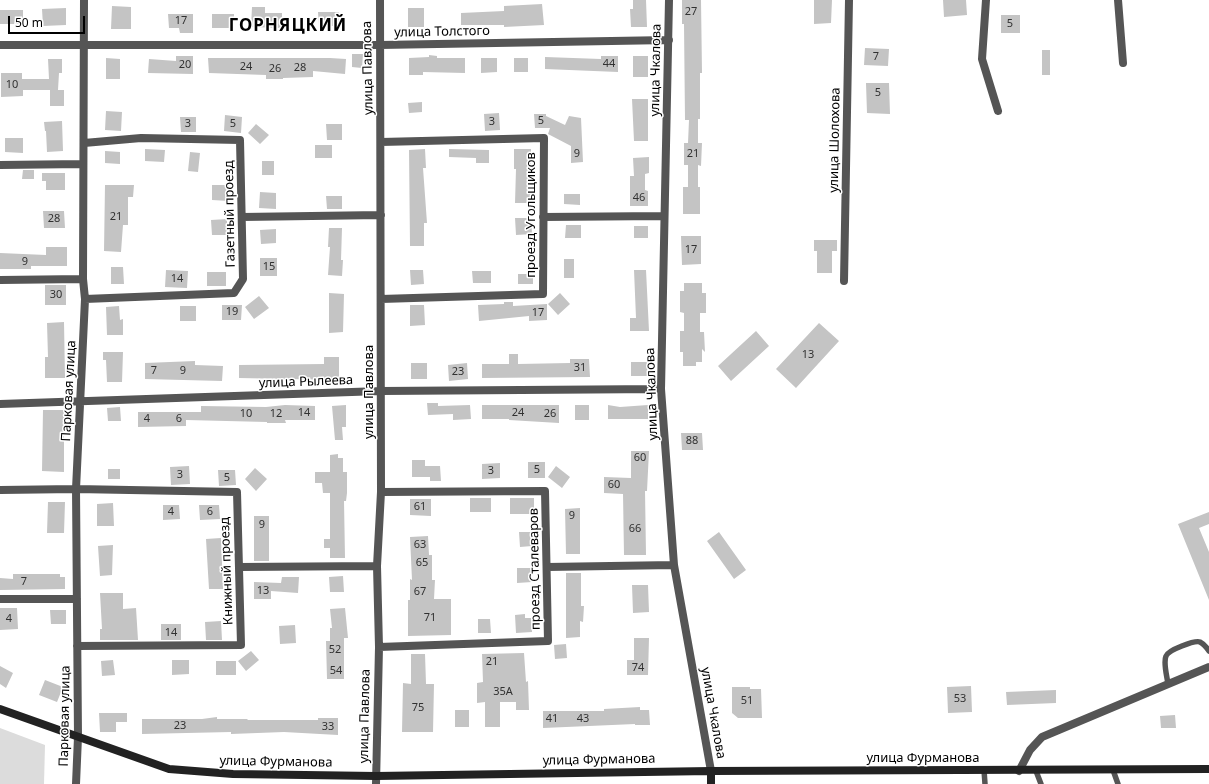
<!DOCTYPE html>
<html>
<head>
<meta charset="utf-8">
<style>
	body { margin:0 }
	#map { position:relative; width:1209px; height:784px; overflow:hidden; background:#fff; font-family:"Noto Sans",sans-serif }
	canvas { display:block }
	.scale { position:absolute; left:8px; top:16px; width:77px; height:18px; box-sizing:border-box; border:2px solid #000; border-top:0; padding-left:5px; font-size:12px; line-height:14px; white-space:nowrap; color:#000; -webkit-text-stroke:3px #fff; paint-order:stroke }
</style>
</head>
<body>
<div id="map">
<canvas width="1209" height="784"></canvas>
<div class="scale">50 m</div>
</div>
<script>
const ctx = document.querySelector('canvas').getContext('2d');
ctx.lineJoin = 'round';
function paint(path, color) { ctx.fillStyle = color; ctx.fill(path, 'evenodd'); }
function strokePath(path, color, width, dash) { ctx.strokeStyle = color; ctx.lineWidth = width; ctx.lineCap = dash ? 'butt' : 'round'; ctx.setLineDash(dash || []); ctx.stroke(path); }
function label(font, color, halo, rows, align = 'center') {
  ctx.font = font + ' "Noto Sans",sans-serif'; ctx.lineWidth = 3; ctx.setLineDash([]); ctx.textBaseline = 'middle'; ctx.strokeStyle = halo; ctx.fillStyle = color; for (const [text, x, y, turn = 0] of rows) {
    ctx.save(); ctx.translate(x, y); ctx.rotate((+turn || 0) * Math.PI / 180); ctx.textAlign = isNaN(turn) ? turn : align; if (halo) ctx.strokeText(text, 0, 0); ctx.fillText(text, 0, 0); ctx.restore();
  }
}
const green = new Path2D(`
	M0,728L45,745L44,784H0Z`);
const building = new Path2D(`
	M633,0H646L647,27H631L630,9H633Z
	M682,0H701L702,73H700V119H698V143H702L701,166L698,165V187H700V214H683V187H688V165H684V143H688L689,120H685L684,24H682Z
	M814,0H832L831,23L814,24Z
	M943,0H966L967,15L944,17Z
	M542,4L544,25L504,27V25H461V13L504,11V6Z
	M112,6L131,7V29H111Z
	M252,7H265V13H282V28L251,27Z
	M66,8V25L43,26L42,9Z
	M408,8H424V27H408Z
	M0,10H23V24H0Z
	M318,12H339L340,26H319Z
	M168,14H193V33H180L179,28H169Z
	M212,14H234V28H212Z
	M1001,15H1020V33H1001Z
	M865,48L889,49L888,66L864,65Z
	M1042,50H1050V75H1042Z
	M352,54H363L362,68L352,67Z
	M429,55L437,56V58H465V73L423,72V75H409V58L429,57Z
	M176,56H193V74L148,73L149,59L176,61Z
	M601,56H618V72L545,69V57L601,59Z
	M633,56H648V77H633Z
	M106,58L120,59V79H106Z
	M208,58H330L346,59L345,74L313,71V77L283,78V79H266V75L209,73Z
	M481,58H497V72L481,73Z
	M514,58H528V72H514Z
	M48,59H62V73H59L58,90H64V106H50V90H23V96L1,97V73H22V79H49Z
	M866,83H889L890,114L867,113Z
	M632,99H648V141H634Z
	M422,102V112L409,113L408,103Z
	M106,111L122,112L121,131L105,130Z
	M499,113L500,130L485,131L484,114Z
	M534,114H546V116L565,125L569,116L581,118L583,162L571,163V146L548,134L550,128H535Z
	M225,115L242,117L241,133L224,131Z
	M180,117H196V132H181Z
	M62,121L63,151L47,152L46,131H45L44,122Z
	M256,124L269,135L260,144L248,133Z
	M326,124H342V140H327Z
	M5,138H23V153L5,152Z
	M315,145H332V158H315Z
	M145,149L165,150L164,162L145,161Z
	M425,149L426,168H423L427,223H424V246H410L409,150Z
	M449,149L489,150V163H476V158L449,157Z
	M514,149H531V203H515L516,169H514Z
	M105,151L120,152V164L105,163Z
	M190,152L200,153L198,172L188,171Z
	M649,157V173L645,174V190L648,191V206H630V176H634L633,158Z
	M262,161H274V175H262Z
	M23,170H34V179H22Z
	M42,173H65V190H46V181H42Z
	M105,185H134L133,197H128V225H123L121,252L104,251Z
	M212,185H229V201L212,200Z
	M260,192L276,193V209L259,208Z
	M564,194H580V205L564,204Z
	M326,196H342V209H327Z
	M43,211H64L65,228H44Z
	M515,218H531L532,234L516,235Z
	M227,219V235H212L211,220Z
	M566,225H581V238H565Z
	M634,226H648V238H634Z
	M329,228H342L341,260H343L342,276L328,275L330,247H328Z
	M276,229V243L261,244L260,230Z
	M681,236H701V264L682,265Z
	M814,240H837V251H832V273H817V251H814Z
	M46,247H67V266H31V269H0V253L46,255Z
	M260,258H277V276H260Z
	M564,259H574V278H564Z
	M111,267H123L124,284H111Z
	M166,270L188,271L187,288L165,287Z
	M410,270H423L424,284L411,285Z
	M634,270H646L649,331H630V318H636Z
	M472,271H491V283H473Z
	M207,272H226V286H207Z
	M518,274H533V284H518Z
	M684,283H702V293H706V313H700V332H704L705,352L702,349V362H696V366H683V352H680V331H684V313L680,312V291H684Z
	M45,285H66V305H45Z
	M329,293L344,294L343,332L329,333Z
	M560,293L570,304L558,315L548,304Z
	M259,296L269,308L254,319L245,307Z
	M504,302H513V306L547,304V320L529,321V316L479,321L478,305L504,304Z
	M222,305H242L241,320H222Z
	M410,305H424L425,325L410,326Z
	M119,306L120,320L123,319V335H107L106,307Z
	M180,306H196V321H180Z
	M64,322L65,378H45V357H48L47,323Z
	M819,323L839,341L796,388L776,369Z
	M756,331L769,346L731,381L718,366Z
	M103,352H123L122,382H107L106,360H103Z
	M509,354H518V364L570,363V359H589L590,377L482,378V364H509Z
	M324,357H339V380L239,378V365L324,364Z
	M195,361V365L223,366L222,381L145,379V363Z
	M631,362H647L648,376H631Z
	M411,363H427V379H411Z
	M467,363L468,379L449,381L448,365Z
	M427,403H438V406L470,405L471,419L453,420V414L428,415Z
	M285,405L315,406V420H285L286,423H267V422L186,420V426L138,427V412H201V406L266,407Z
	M346,405V427H342L343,440H335L332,406Z
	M482,405H559V423L509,420V419H482Z
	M575,405H589V420H575Z
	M608,405L620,407L648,405V419H608Z
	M120,407L121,421H108L107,408Z
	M43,410H64V472L42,471Z
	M681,433H702L703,450H682Z
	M631,451H649L647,491H645L646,555H624L623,494L604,493V477L631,478Z
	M338,454V458H343V472H347V493L346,501H344L345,558H330V548H324V539H330V493H323L322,483H315V472H330V455Z
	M412,460H425V466H440L441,481H430V477H412Z
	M528,462H545V478H528Z
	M500,463V478L482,479V464Z
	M189,466L190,484L171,485L170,467Z
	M556,466L570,477L562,488L548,477Z
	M255,468L267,479L256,491L245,479Z
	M108,469H120V479H108Z
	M218,470H235L236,485L219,486Z
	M470,498H491V512H470Z
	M510,498H534V514H510Z
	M410,499H431V516L410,515Z
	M48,502H65L64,533H47Z
	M113,503L114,526H97V504Z
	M163,505H179L180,519L163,520Z
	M199,505H219L220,519L200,520Z
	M580,508V554H566L565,509Z
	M1209,512V524L1199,528L1209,552V600L1178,524Z
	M254,516H269V561H254Z
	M519,532H531L532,546L520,547Z
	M719,532L746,570L734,579L707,541Z
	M428,536L429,555H432V580H435L434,599H451V635L408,636V600H410V579L412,580L410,537Z
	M221,538L223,589H209L206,539Z
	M113,545L112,575L100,576L98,546Z
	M517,568H531L532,582L517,583Z
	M566,573H581V606H584L583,622L580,621V637L566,638Z
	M13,574H60V577H65V589L0,590V578L13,579Z
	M343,576L344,592H330L329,577Z
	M282,577H299L298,593L271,591V599H254V582L281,583Z
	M632,585H648L649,612L633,613Z
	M100,593H123V609L136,608L138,640H100V629H102Z
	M0,608H17L18,629L0,630Z
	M345,608L348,638H344V679H327L326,641H330V628H332L330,609Z
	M50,610H66V624H51Z
	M525,614V618H531L532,632L516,633L515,615Z
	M478,619H490L491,633H478Z
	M221,621L222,640H206L205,622Z
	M161,624H181V640H161Z
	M295,625L296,643L280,644L279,626Z
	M634,638H649L648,675H627V660H634Z
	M566,644L567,658L555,659L554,645Z
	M251,651L259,660L246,671L238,661Z
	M524,653L526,682L528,681L529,710H516V702H500V727H485V702L477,703V683L483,682L482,654Z
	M411,654H425L426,684H434L433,732H402L403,683L411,684Z
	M113,660L115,675L102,676L101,661Z
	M172,660H189V674L172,675Z
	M216,661H236V675H216Z
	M0,666L13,673L6,688L0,684Z
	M45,680L63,687L57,702L39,695Z
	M971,686L972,712L948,713L947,687Z
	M732,687H750V689H761L762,718H738L732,713Z
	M1056,690V703L1007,705L1006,692Z
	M640,707V710H649L650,725H635V724L543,728V711H604V709Z
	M455,710H469V727H455Z
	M99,713H127V722H116V732H100Z
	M1175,715L1176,728H1161L1160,716Z
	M217,717V719H247L248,720H318V718H338V735L284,732L231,734V732L142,734V719H202Z`);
const lane = new Path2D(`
	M1168,684C1167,676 1163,663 1166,656C1168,650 1195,640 1200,642C1204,644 1207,648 1209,651
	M984,770L985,784
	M1113,770L1118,784
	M1036,771L1041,784`);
const street = new Path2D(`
	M669,0L661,389L674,565L711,771
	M986,0L982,59L998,111
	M1118,0L1123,63
	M0,45H380L669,40
	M381,142L544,138L543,294L381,299
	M84,143L141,138L240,140L243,279L234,293L85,299
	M0,165L83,164
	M242,217L381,215
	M543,217L664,216
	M0,280L83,279
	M844,281L849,0
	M0,404L381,391L661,389
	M0,490L76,489L237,492L241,645L77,646
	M239,567L377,566
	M547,567L674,565
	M0,599H77
	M379,647L548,641L545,491L381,492
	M1019,771L1030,750L1042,737L1209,667
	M76,784L78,737L76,489L85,299L83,279L84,0
	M376,784L379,647L377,566L381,492L380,0`);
const secondary = new Path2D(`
	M0,709L169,769L233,774L376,776L711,771L1209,769
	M711,771V784`);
const numberNames = [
	["27",691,12],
	["17",181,21],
	["5",1010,24],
	["7",876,57],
	["44",609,64],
	["20",185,65],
	["24",246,67],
	["28",300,68],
	["26",275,69],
	["10",12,85],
	["5",878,93],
	["5",541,121],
	["3",492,122],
	["3",188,124],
	["5",233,124],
	["9",577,154],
	["21",693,154],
	["46",639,198],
	["21",116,217],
	["28",54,219],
	["17",691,250],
	["9",25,262],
	["15",269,267],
	["14",177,279],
	["30",56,295],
	["19",232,312],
	["17",538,313],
	["13",808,355],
	["31",580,368],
	["7",154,371],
	["9",183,371],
	["23",458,372],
	["14",304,413],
	["24",518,413],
	["10",246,414],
	["12",276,414],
	["26",550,414],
	["4",147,419],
	["6",179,419],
	["88",692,441],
	["60",640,458],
	["5",537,470],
	["3",491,471],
	["3",180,475],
	["5",227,478],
	["60",614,485],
	["61",420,507],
	["4",171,512],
	["6",210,512],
	["9",572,516],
	["9",262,525],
	["66",635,529],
	["63",420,545],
	["65",422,563],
	["7",24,582],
	["13",263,591],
	["67",420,592],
	["71",430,618],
	["4",9,619],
	["14",171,633],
	["52",335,650],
	["21",492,662],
	["74",638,668],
	["54",336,671],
	["35А",503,692],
	["53",960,699],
	["51",747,701],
	["75",418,708],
	["41",552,719],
	["43",583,719],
	["23",180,726],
	["33",328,727]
];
const streetNames = [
	["улица Толстого",442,32,-1],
	["улица Павлова",368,68,-91],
	["улица Чкалова",656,70,-89],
	["улица Шолохова",835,140,-89],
	["Газетный проезд",230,214,-91],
	["проезд Угольщиков",531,215,-90],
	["улица Рылеева",306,382,-2],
	["Парковая улица",69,391,-87],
	["улица Павлова",369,392,-90],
	["улица Чкалова",652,394,-92],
	["проезд Сталеваров",535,569,-91],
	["Книжный проезд",227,571,-92],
	["улица Чкалова",713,713,80],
	["Парковая улица",65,716,-89],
	["улица Павлова",365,716,-89],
	["улица Фурманова",923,758],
	["улица Фурманова",599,760,-1],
	["улица Фурманова",276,762,1]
];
const districtNames = [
	["ГОРНЯЦКИЙ",288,26]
];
paint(green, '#dcdcdc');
paint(building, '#c4c4c4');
strokePath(lane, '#555', 5.5);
strokePath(street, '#555', 8);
strokePath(secondary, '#222', 8);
label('11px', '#313131', null, numberNames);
label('13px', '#000', '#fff', streetNames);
ctx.letterSpacing = '1px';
label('bold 17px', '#000', '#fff', districtNames);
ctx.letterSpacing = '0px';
</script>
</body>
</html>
